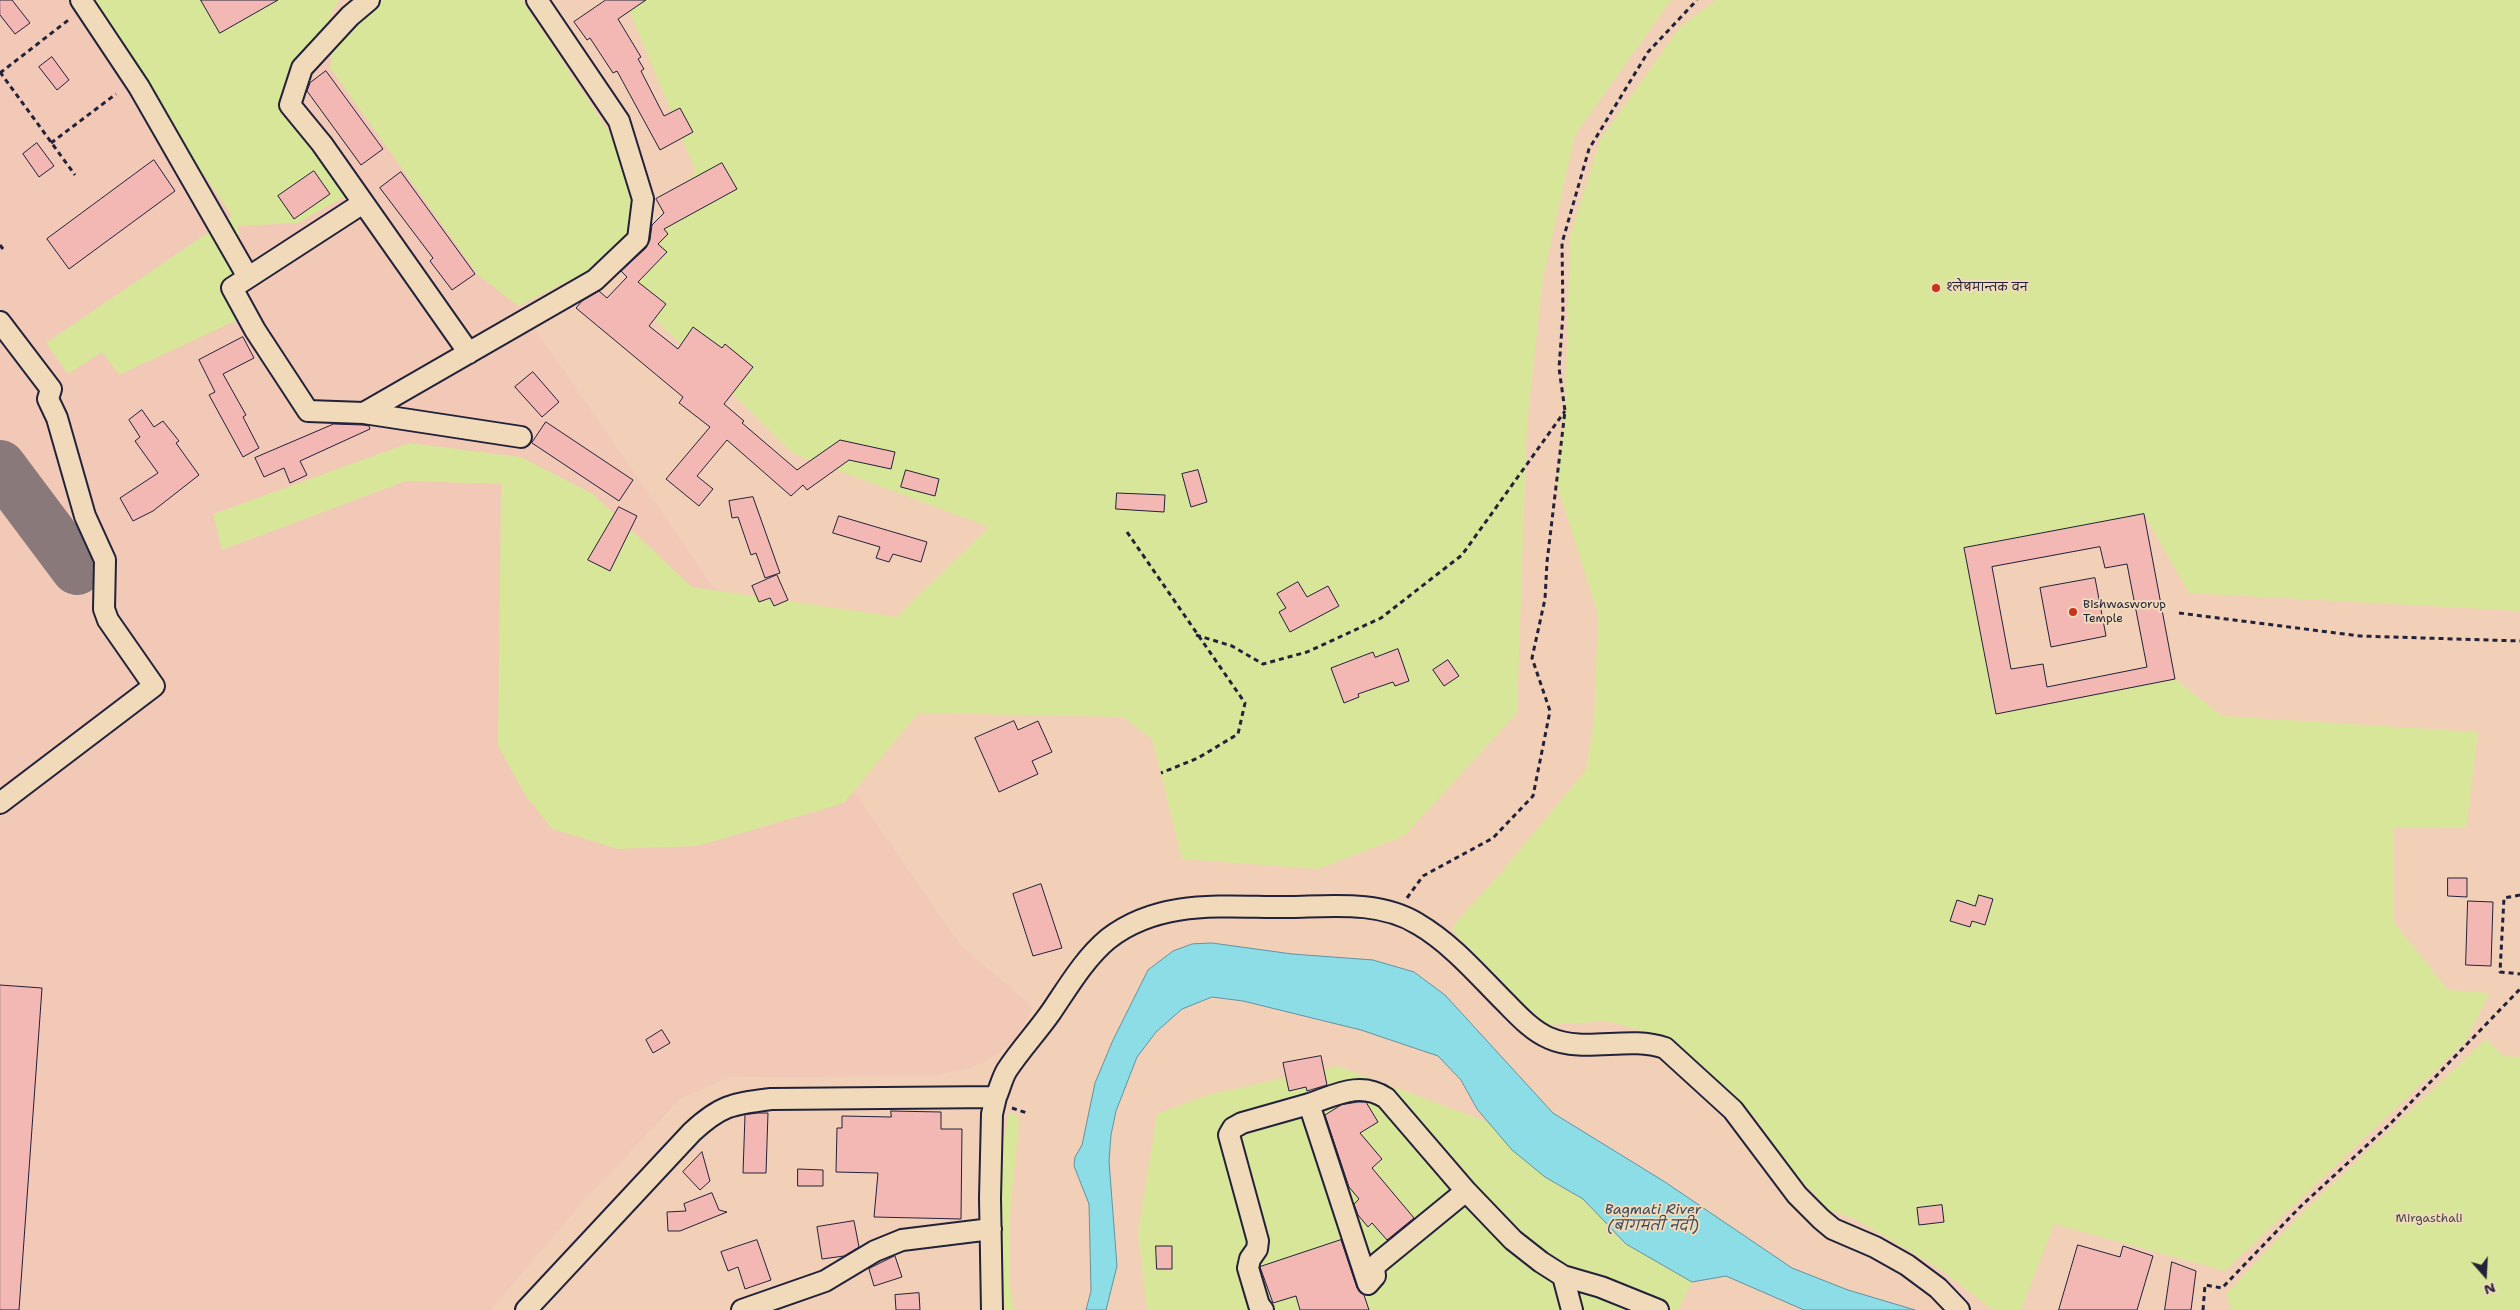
<!DOCTYPE html>
<html>
<head>
<meta charset="utf-8">
<style>
	body { margin:0 }
	#map { position:relative; width:2520px; height:1310px; overflow:hidden; background:#f2d0b8; font-family:"Shantell Sans",sans-serif }
	canvas { display:block }
	.north { position:absolute; left:2460px; top:1250px; width:50px; height:50px; -webkit-text-stroke:4px #f1daba; paint-order:stroke; rotate:161deg; font-size:14px; font-weight:700; line-height:20px; text-align:center; color:#22223b }
	.north::after { content:''; display:block; margin:auto; width:18px; height:22px; background:#22223b; clip-path:polygon(50% 0,100% 100%,50% 72%,0 100%) }
</style>
</head>
<body>
<div id="map">
<canvas width="2520" height="1310"></canvas>
<div class="north">N</div>
</div>
<script>
const ctx = document.querySelector('canvas').getContext('2d');
ctx.lineJoin = 'round';
function paint(path, color) { ctx.fillStyle = color; ctx.fill(path, 'evenodd'); }
function strokePath(path, color, width, dash) { ctx.strokeStyle = color; ctx.lineWidth = width; ctx.lineCap = dash ? 'butt' : 'round'; ctx.setLineDash(dash || []); ctx.stroke(path); }
function label(font, color, halo, rows, align = 'center') {
  ctx.font = font + ' "Shantell Sans","Playpen Sans Deva",sans-serif'; ctx.lineWidth = 4; ctx.setLineDash([]); ctx.textBaseline = 'middle'; ctx.strokeStyle = halo; ctx.fillStyle = color; for (const [text, x, y, turn = 0] of rows) {
    ctx.save(); ctx.translate(x, y); ctx.rotate((+turn || 0) * Math.PI / 180); ctx.textAlign = isNaN(turn) ? turn : align; if (halo) ctx.strokeText(text, 0, 0); ctx.fillText(text, 0, 0); ctx.restore();
  }
}
const built = new Path2D(`
	M0,0H308L961,946L1033,1007L1018,1037L995,1056L970,1068L931,1076L729,1077L680,1099L579,1206L491,1310H0Z`);
const green = new Path2D(`
	M85,0H339L284,108L355,191L298,223L238,226L248,315L119,375L102,352L68,374L46,343L232,216Z
	M378,0H522L614,140L630,184L635,211L627,236L586,272L518,306L478,275L330,68L333,43Z
	M625,0H1671L1575,135L1543,278L1527,423L1517,713L1404,836L1318,869L1182,859L1152,739L1123,717L918,713L844,803L698,846L618,849L552,829L525,795L498,746L501,484L406,481L222,550L213,514L409,443L521,457L593,494L692,587L897,617L989,527L794,454L632,297L695,170Z
	M1716,0H2520V611L2189,593L2144,514L1964,549L1996,714L2175,679L2222,716L2478,732L2466,828L2394,827V923L2448,990L2490,993L2465,1042L2225,1271L2054,1224L2021,1310H1993L1940,1269L1855,1219L1829,1210L1786,1164L1754,1116L1669,1039L1608,1021L1549,1025L1519,1002L1452,930L1457,921L1499,875L1586,770L1594,721L1598,614L1557,485L1565,411L1570,237L1600,140L1679,28Z
	M2486,1039L2503,1056L2520,1057V1310H2231L2226,1294L2302,1213Z
	M1338,1066L1490,1123L1512,1150L1545,1177L1583,1199L1626,1244L1692,1282L1678,1310H1147L1138,1232L1157,1114L1207,1095Z
	M1009,1112L1016,1115L1019,1119L1010,1216V1284L1014,1310H1005L999,1249V1181L1001,1156Z`);
const water = new Path2D(`
	M1212,943L1292,954L1373,960L1414,972L1445,995L1553,1113L1665,1182L1792,1268L1848,1290L1915,1310H1804L1726,1276L1692,1282L1626,1244L1583,1199L1545,1177L1512,1150L1477,1109L1461,1080L1438,1056L1361,1030L1243,1001L1212,997L1182,1009L1156,1032L1137,1057L1116,1111L1111,1135L1109,1161L1117,1266L1106,1310H1086L1091,1291L1089,1204L1074,1166L1075,1157L1082,1145L1095,1083L1113,1040L1148,970L1173,951L1192,944Z`);
const taxiway = new Path2D(`
	M0,466L77,569`);
const building = new Path2D(`
	M0,0H12L30,23L15,34L0,15Z
	M201,0H278L220,33Z
	M606,0H646L618,19L641,57L638,59L644,69L641,71L664,116L680,108L693,132L660,150L617,71L613,73L590,38L587,40L574,22Z
	M52,57L69,80L57,90L39,67Z
	M326,71L383,149L361,165L307,91L310,83Z
	M37,143L54,166L39,177L23,154Z
	M154,160L175,191L69,269L47,239Z
	M722,163L737,189L664,229L668,234L658,244L667,252L638,282L666,304L649,326L678,349L693,327L722,348L725,344L753,367L724,404L744,421L742,423L797,470L840,440L895,452L891,469L849,460L807,490L803,485L791,496L727,440L697,476L713,489L699,506L666,479L710,427L679,403L683,397L576,308L582,301L599,291L607,298L627,277L621,271L646,248L650,240L652,225L664,213L656,199Z
	M314,171L330,194L294,219L278,196Z
	M401,172L475,274L452,290L430,261L433,258L380,188Z
	M243,337L254,358L223,374L246,415L243,417L259,448L243,457L209,395L215,392L199,360Z
	M533,372L559,402L542,417L515,387Z
	M142,410L154,427L163,421L179,441L176,443L199,475L153,511L133,521L120,498L158,473L135,441L140,437L129,420Z
	M546,422L633,480L619,501L532,443Z
	M334,424L363,425L369,426L370,429L300,461L307,475L290,483L284,468L264,477L255,458Z
	M906,470L939,479L935,496L901,487Z
	M1198,470L1207,502L1191,507L1182,474Z
	M1117,493L1165,495L1164,512L1116,509Z
	M753,497L780,573L765,578L756,553L751,555L738,517L732,518L729,501Z
	M619,507L637,516L610,571L588,560Z
	M2144,514L2175,679L1996,714L1964,548ZM2100,547L2105,568L2127,564L2147,667L2047,687L2043,664L2011,669L1992,567Z
	M839,516L927,542L921,562L893,554L889,562L876,558L880,547L833,533Z
	M777,575L788,600L774,606L770,598L759,602L752,586Z
	M2095,578L2106,636L2051,647L2040,588Z
	M1298,582L1307,597L1328,586L1339,606L1290,632L1279,612L1286,608L1277,594Z
	M1398,649L1409,681L1395,686L1393,682L1358,694L1359,697L1344,703L1331,668L1373,652L1375,657Z
	M1448,660L1459,676L1444,686L1433,670Z
	M1014,721L1018,730L1038,721L1052,752L1032,761L1038,774L999,792L975,738Z
	M2448,878H2467V897L2448,896Z
	M1041,884L1062,948L1033,956L1013,894Z
	M1979,895L1993,899L1985,925L1972,921L1970,927L1950,921L1957,900L1975,906Z
	M2468,901L2493,902L2491,966L2466,965Z
	M0,985L42,988L19,1310H0Z
	M662,1030L670,1043L653,1053L646,1040Z
	M1321,1056L1327,1085L1307,1091L1306,1087L1289,1091L1283,1063Z
	M1358,1102H1366L1378,1122L1360,1133L1382,1159L1372,1168L1414,1218L1387,1240L1372,1223L1368,1227L1358,1215L1354,1204L1359,1199L1349,1187L1325,1115L1341,1105Z
	M891,1111L941,1112V1129H962L961,1219L874,1217L878,1173L836,1172L837,1128H842V1116L891,1117Z
	M758,1113H768L766,1173H743L745,1115Z
	M702,1152L710,1181L700,1190L683,1172Z
	M798,1169L823,1170V1186H798Z
	M712,1193L719,1210L727,1212L680,1231H668L667,1212L686,1211L684,1204Z
	M1942,1205L1944,1222L1919,1225L1917,1208Z
	M854,1221L859,1247L844,1256L822,1259L817,1227Z
	M757,1240L771,1280L745,1289L738,1267L728,1271L721,1252Z
	M1341,1240L1357,1288L1364,1295L1369,1310H1300L1296,1296L1273,1303L1260,1267Z
	M2078,1245L2120,1257L2123,1246L2153,1256L2137,1310H2059Z
	M1156,1246H1172V1269H1157Z
	M895,1256L902,1277L874,1286L869,1269Z
	M2172,1262L2196,1271L2191,1310H2165Z
	M919,1293L920,1310H896L895,1295Z`);
const path = new Path2D(`
	M0,72L75,175
	M0,73L71,18
	M51,143L116,94
	M0,245L3,249
	M1127,532L1245,703L1238,734L1198,758L1161,773
	M2179,613L2360,636L2520,641
	M1196,635L1232,646L1263,664L1307,652L1381,618L1462,555L1565,411
	M2520,895L2504,898L2500,972L2520,974
	M1407,898L1423,876L1493,838L1533,796L1550,711L1532,658L1545,599L1547,562L1565,411L1559,368L1563,314L1562,243L1589,149L1648,52L1697,0
	M1012,1108L1027,1113
	M2203,1310L2205,1285L2222,1288L2300,1207L2390,1124L2520,989`);
const minor = new Path2D(`
	M81,0L139,87L248,277
	M369,0L350,16L302,68L290,105L322,144L469,353
	M363,203L232,288L255,330L308,411L364,413
	M0,322L51,389L48,399L57,418L85,516L105,560L104,609L108,620L154,686L0,803
	M521,437L364,413L595,280L638,239L643,199L619,121L537,0
	M1309,1104C1336,1095 1360,1081 1386,1098L1466,1191
	M1563,1276L1572,1310
	M526,1310L692,1132C721,1105 732,1104 771,1099L996,1097C1000,1088 1002,1078 1007,1070C1020,1050 1037,1032 1051,1012C1068,987 1085,958 1108,939C1162,897 1229,908 1292,907C1334,906 1381,901 1418,924C1452,944 1478,975 1505,1002C1518,1015 1532,1031 1549,1038C1585,1054 1628,1035 1665,1048L1733,1110L1797,1195L1821,1219L1833,1229L1875,1247L1907,1265L1938,1288L1959,1310
	M742,1310L825,1281L875,1251L902,1240L991,1229
	M992,1310L990,1198L992,1114L996,1097
	M1263,1310L1259,1305L1248,1268L1250,1259L1257,1249L1258,1241L1229,1135L1233,1128L1242,1123L1309,1104L1368,1284L1375,1276L1374,1268L1378,1263L1466,1191L1513,1240L1541,1262L1563,1276L1601,1287L1658,1310`);
const markers = [
	[1936,288,5,"#c8321e"],
	[2073,612,5,"#c8321e"]
];
const poiNames = [
	["श्लेषमान्तक वन",1946,288],
	["Bishwasworup",2083,605],
	["Temple",2083,619]
];
const parkNames = [
	["Mirgasthali",2429,1219]
];
const waterNames = [
	["Bagmati River",1653,1210],
	["(बागमती नदी)",1653,1226]
];
paint(built, '#f2c8b7');
paint(green, '#d8e699');
paint(water, '#8cdde6');
strokePath(water, '#6292a2', 1);
strokePath(taxiway, '#8a797a', 52);
paint(building, '#f3b7b4');
strokePath(building, '#22223b', 1);
strokePath(minor, '#22223b', 24);
strokePath(path, '#22223b', 3, [5, 4]);
strokePath(minor, '#f1daba', 20);
for (const [x, y, r, color] of markers) { const dot = new Path2D(); dot.arc(x, y, r, 0, 2 * Math.PI); ctx.fillStyle = color; ctx.fill(dot); strokePath(dot, '#f1daba', 2); }
label('12px', '#22223b', '#f1daba', poiNames, 'left');
label('12px', '#46494e', '#f1daba', parkNames);
label('italic 14px', '#37475d', '#f1daba', waterNames);
</script>
</body>
</html>
